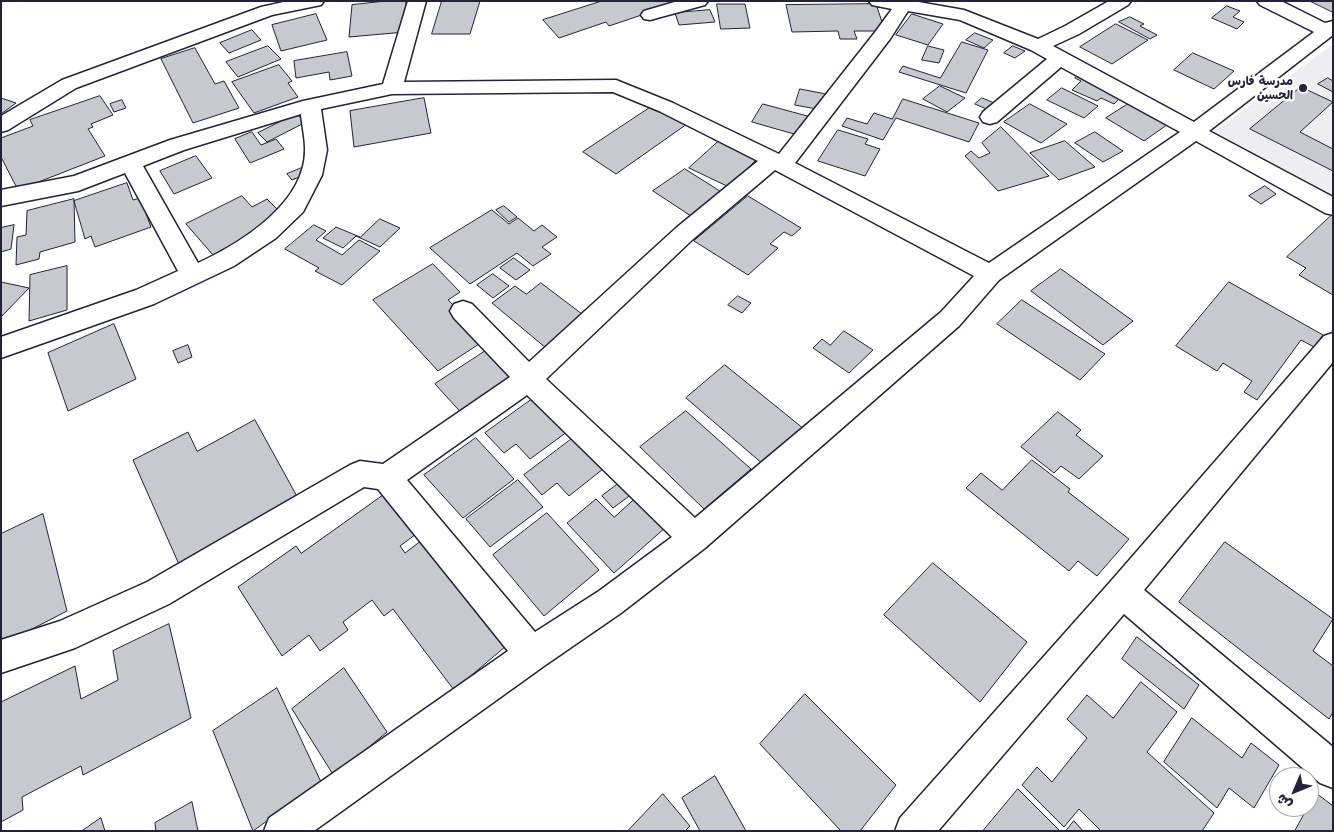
<!DOCTYPE html>
<html>
<head>
<meta charset="utf-8">
<style>
	body { margin:0 }
	#map { position:relative; width:1334px; height:832px; overflow:hidden; background:#fff; font-family:Mali,"Playpen Sans Arabic",sans-serif }
	canvas { display:block }
	.frame { position:absolute; inset:0; border:2px solid #22223b; pointer-events:none }
	.north { position:absolute; left:1269px; top:767px; width:50px; height:50px; box-sizing:border-box; background:#fff; border:1px solid #a7a7b1; border-radius:50%; rotate:225deg; font-size:14px; font-weight:700; line-height:20px; text-align:center; color:#22223b }
	.north::after { content:''; display:block; margin:auto; width:18px; height:22px; background:#22223b; clip-path:polygon(50% 0,100% 100%,50% 72%,0 100%) }
</style>
</head>
<body>
<div id="map">
<canvas width="1334" height="832"></canvas>
<div class="frame"></div>
<div class="north">ش</div>
</div>
<script>
const ctx = document.querySelector('canvas').getContext('2d');
ctx.lineJoin = 'round';
function paint(path, color) { ctx.fillStyle = color; ctx.fill(path, 'evenodd'); }
function strokePath(path, color, width, dash) { ctx.strokeStyle = color; ctx.lineWidth = width; ctx.lineCap = dash ? 'butt' : 'round'; ctx.setLineDash(dash || []); ctx.stroke(path); }
function label(font, color, halo, rows, align = 'center') {
  ctx.font = font + ' Mali,"Playpen Sans Arabic",sans-serif'; ctx.lineWidth = 5; ctx.setLineDash([]); ctx.textBaseline = 'middle'; ctx.strokeStyle = halo; ctx.fillStyle = color; for (const [text, x, y, turn = 0] of rows) {
    ctx.save(); ctx.translate(x, y); ctx.rotate((+turn || 0) * Math.PI / 180); ctx.textAlign = isNaN(turn) ? turn : align; if (halo) ctx.strokeText(text, 0, 0); ctx.fillText(text, 0, 0); ctx.restore();
  }
}
const built = new Path2D(`
	M1333,44V197L1214,132Z`);
const building = new Path2D(`
	M386,1H406L405,32L349,37L352,5Z
	M442,1H480L470,34H432Z
	M602,1H683L609,26L606,22L559,38L543,20Z
	M1310,1H1333V12Z
	M717,4H745L750,28L721,29Z
	M876,4L885,31H854L857,39H840L838,31L792,32L786,5Z
	M1227,6L1240,11L1233,17L1244,22L1237,29L1212,18Z
	M710,10L715,22L679,25L675,13Z
	M316,14L327,40L281,51L272,25Z
	M912,14L943,24L928,45L896,35Z
	M1130,17L1144,24L1140,26L1157,35L1150,39L1119,22Z
	M1116,24L1148,40L1112,64L1080,47Z
	M252,30L261,40L229,53L220,43Z
	M975,33L993,40L984,48L966,40Z
	M962,42L988,50L966,93L899,72L903,66L940,78Z
	M268,46L281,59L238,77L226,62Z
	M928,46L944,50L939,63L922,60Z
	M1013,46L1025,51L1015,58L1004,53Z
	M195,48L215,84L224,81L239,108L193,123L161,59Z
	M347,52L352,76L330,80L329,72L296,78L294,61Z
	M1193,53L1234,71L1214,89L1174,70Z
	M279,65L292,81L288,83L298,97L254,113L232,82Z
	M1077,76L1122,96L1114,104L1101,98L1097,101L1072,90L1081,81L1075,78Z
	M1328,78L1333,81V92L1318,84Z
	M940,86L965,98L947,112L923,99Z
	M1301,87L1333,102L1300,132L1333,149V171L1250,129Z
	M1062,88L1098,106L1084,118L1047,100Z
	M800,89L826,94L822,110L795,105Z
	M100,96L113,115L91,124L93,127L88,129L105,156L18,190L1,157V138L33,126L30,120Z
	M1,98L16,103L1,114Z
	M424,98L431,133L354,147L350,111Z
	M982,98L997,104L991,111L975,104Z
	M903,99L979,123L969,142L896,118L883,140L842,126L847,118L867,124L874,113L892,119Z
	M122,100L126,108L114,112L110,104Z
	M1133,101L1171,122L1144,141L1106,118Z
	M763,104L811,117L801,136L752,122Z
	M1030,104L1067,124L1041,143L1004,122Z
	M654,105L687,124L616,174L583,152Z
	M296,114L306,122L267,142L258,133Z
	M1001,127L1049,176L998,191L965,156L971,151L979,158L990,153L982,143Z
	M838,130L868,139L865,144L880,149L865,176L818,161Z
	M252,132L261,145L276,139L284,149L250,163L235,139Z
	M1095,132L1123,151L1103,162L1075,143Z
	M719,141L757,159L729,187L689,168Z
	M1065,141L1095,167L1059,180L1030,153Z
	M196,156L212,178L174,194L160,171Z
	M304,167L308,173L292,180L287,174Z
	M685,169L723,193L691,216L653,191Z
	M127,183L133,200L140,198L151,227L95,247L91,236L85,239L74,201Z
	M1265,186L1276,194L1261,204L1249,196Z
	M242,196L252,207L267,199L284,216L213,255L186,224Z
	M748,196L801,228L792,236L784,232L770,244L778,248L748,275L694,241Z
	M74,199L75,242L40,252L39,259L16,265L17,237L26,235L27,211Z
	M504,206L517,217L509,222L496,210Z
	M492,210L509,224L518,218L534,231L542,225L557,237L542,247L551,254L533,266L517,253L470,284L430,248Z
	M1332,215L1333,216V295L1299,275L1306,268L1287,257Z
	M380,219L400,228L380,247L356,236L343,248L323,238L336,227L360,237Z
	M14,225L11,249L1,252V228Z
	M314,225L326,231L316,240L342,255L359,240L380,251L342,285L315,271L319,268L285,249Z
	M514,258L530,270L516,280L500,268Z
	M433,264L460,292L448,300L488,338L438,371L373,300Z
	M67,266V310L29,321L30,275Z
	M1061,269L1133,321L1103,345L1031,291Z
	M493,274L509,286L493,298L477,285Z
	M1,282L29,288L1,317Z
	M1229,282L1323,335L1314,347L1301,340L1257,400L1244,392L1252,381L1223,363L1217,371L1176,346Z
	M541,283L586,317L546,348L492,303L515,286L526,294Z
	M738,296L751,303L742,313L728,305Z
	M1022,300L1105,354L1080,380L997,324Z
	M114,324L136,379L68,411L48,353Z
	M844,331L873,350L849,373L813,348L822,339L830,345Z
	M188,345L192,357L178,363L173,351Z
	M490,348L522,379L466,418L435,384Z
	M725,365L804,429L764,465L686,398Z
	M538,395L571,429L530,459L516,444L504,453L485,433Z
	M686,411L751,469L704,509L640,447Z
	M1058,412L1081,430L1076,435L1103,456L1079,479L1061,466L1054,473L1021,447Z
	M255,420L299,500L181,569L133,460L188,432L197,451Z
	M577,435L608,465L569,496L557,483L542,495L524,475Z
	M476,438L514,479L463,518L424,475Z
	M1032,460L1070,489L1068,492L1129,539L1097,576L1078,561L1069,571L966,488L981,473L1002,490Z
	M626,478L636,491L613,508L602,496Z
	M518,480L543,507L490,547L466,519Z
	M392,489L424,528L400,546L405,553L426,537L512,641L454,690L393,609L384,616L372,600L343,622L348,630L320,651L309,635L282,656L238,587L296,546L301,553Z
	M636,498L666,527L614,573L567,523L596,499L614,517Z
	M547,513L599,570L544,616L493,555Z
	M43,514L67,611L1,645V534Z
	M1225,542L1333,619L1313,651L1333,666V712L1329,719L1179,602Z
	M933,563L1027,642L980,702L884,615Z
	M169,624L191,718L83,775L81,766L22,797L23,810L1,822V702L75,666L81,699L118,680L113,651Z
	M1137,637L1199,685L1184,709L1122,659Z
	M344,668L387,732L334,776L292,709Z
	M1141,682L1177,712L1147,752L1214,813L1202,831H1101L1079,809L1064,827L1022,785L1037,767L1052,782L1087,738L1067,719L1087,695L1113,718Z
	M277,688L321,782L253,831L213,731Z
	M805,694L896,785L860,831H841L760,744Z
	M1192,718L1242,758L1251,743L1279,765L1254,808L1229,788L1217,808L1164,762Z
	M715,776L746,831H700L682,798Z
	M1018,789L1060,831H983Z
	M1316,793L1333,806V831H1295Z
	M663,794L690,826L685,831H628Z
	M192,802L198,831H156L155,823Z
	M101,818L105,831H82Z
	M1074,821L1083,831H1066Z`);
const street = new Path2D(`
	M288,1H324L321,5L272,15L76,88L8,130L1,132V116L62,80L261,7Z
	M408,1H426L404,82L616,80L673,103L779,154L876,31L892,9L872,5L869,1H913L964,10L1038,39L1065,26L1109,1H1131L1128,5L1079,34L1053,46L1194,122L1314,32L1260,5L1257,1H1281L1325,23L1333,21V35L1209,131L1333,197V215L1325,213L1196,141L999,280L959,326L705,548L621,613L544,666L314,831H264L269,818L508,651L378,489L364,487L169,604L75,648L1,673V640L60,621L147,582L350,465L360,461L383,464L510,377L454,318L450,311L454,304L463,301L472,304L529,362L676,228L758,161L659,111L613,92L392,94L321,109L327,150L322,175L303,212L276,238L234,266L154,304L1,358V337L136,290L178,271L125,173L78,191L1,206V190L74,176L170,140L303,101L383,84ZM908,11L960,20L1031,50L1047,59L983,112L980,117L983,122L990,124L997,122L1061,67L1180,132L989,263L795,163L890,39ZM301,114C302,126 305,137 305,149C306,203 241,243 198,263L143,166L184,150ZM775,170L974,276L941,312L695,518L546,379L692,240ZM527,395L672,537L599,591L535,632L407,480Z
	M678,1H708L705,5L650,20L644,19L641,15L644,11Z
	M1333,333V362L1144,590L1333,747V788L1320,783L1124,614L938,831H895L900,818L1111,581L1324,336Z`);
const markers = [
	[1303,88,5,"#22223b"]
];
const farPoinames = [
	["مدرسة فارس",1293,81],
	["الحسين",1293,95]
];
paint(built, '#eeeef1');
paint(building, '#c8c8cf');
strokePath(building, '#22223b', 1);
strokePath(street, '#22223b', 3);
paint(street, '#fff');
for (const [x, y, r, color] of markers) { const dot = new Path2D(); dot.arc(x, y, r, 0, 2 * Math.PI); ctx.fillStyle = color; ctx.fill(dot); strokePath(dot, '#fff', 2); }
label('bold 12px', '#22223b', '#fff', farPoinames, 'right');
</script>
</body>
</html>
